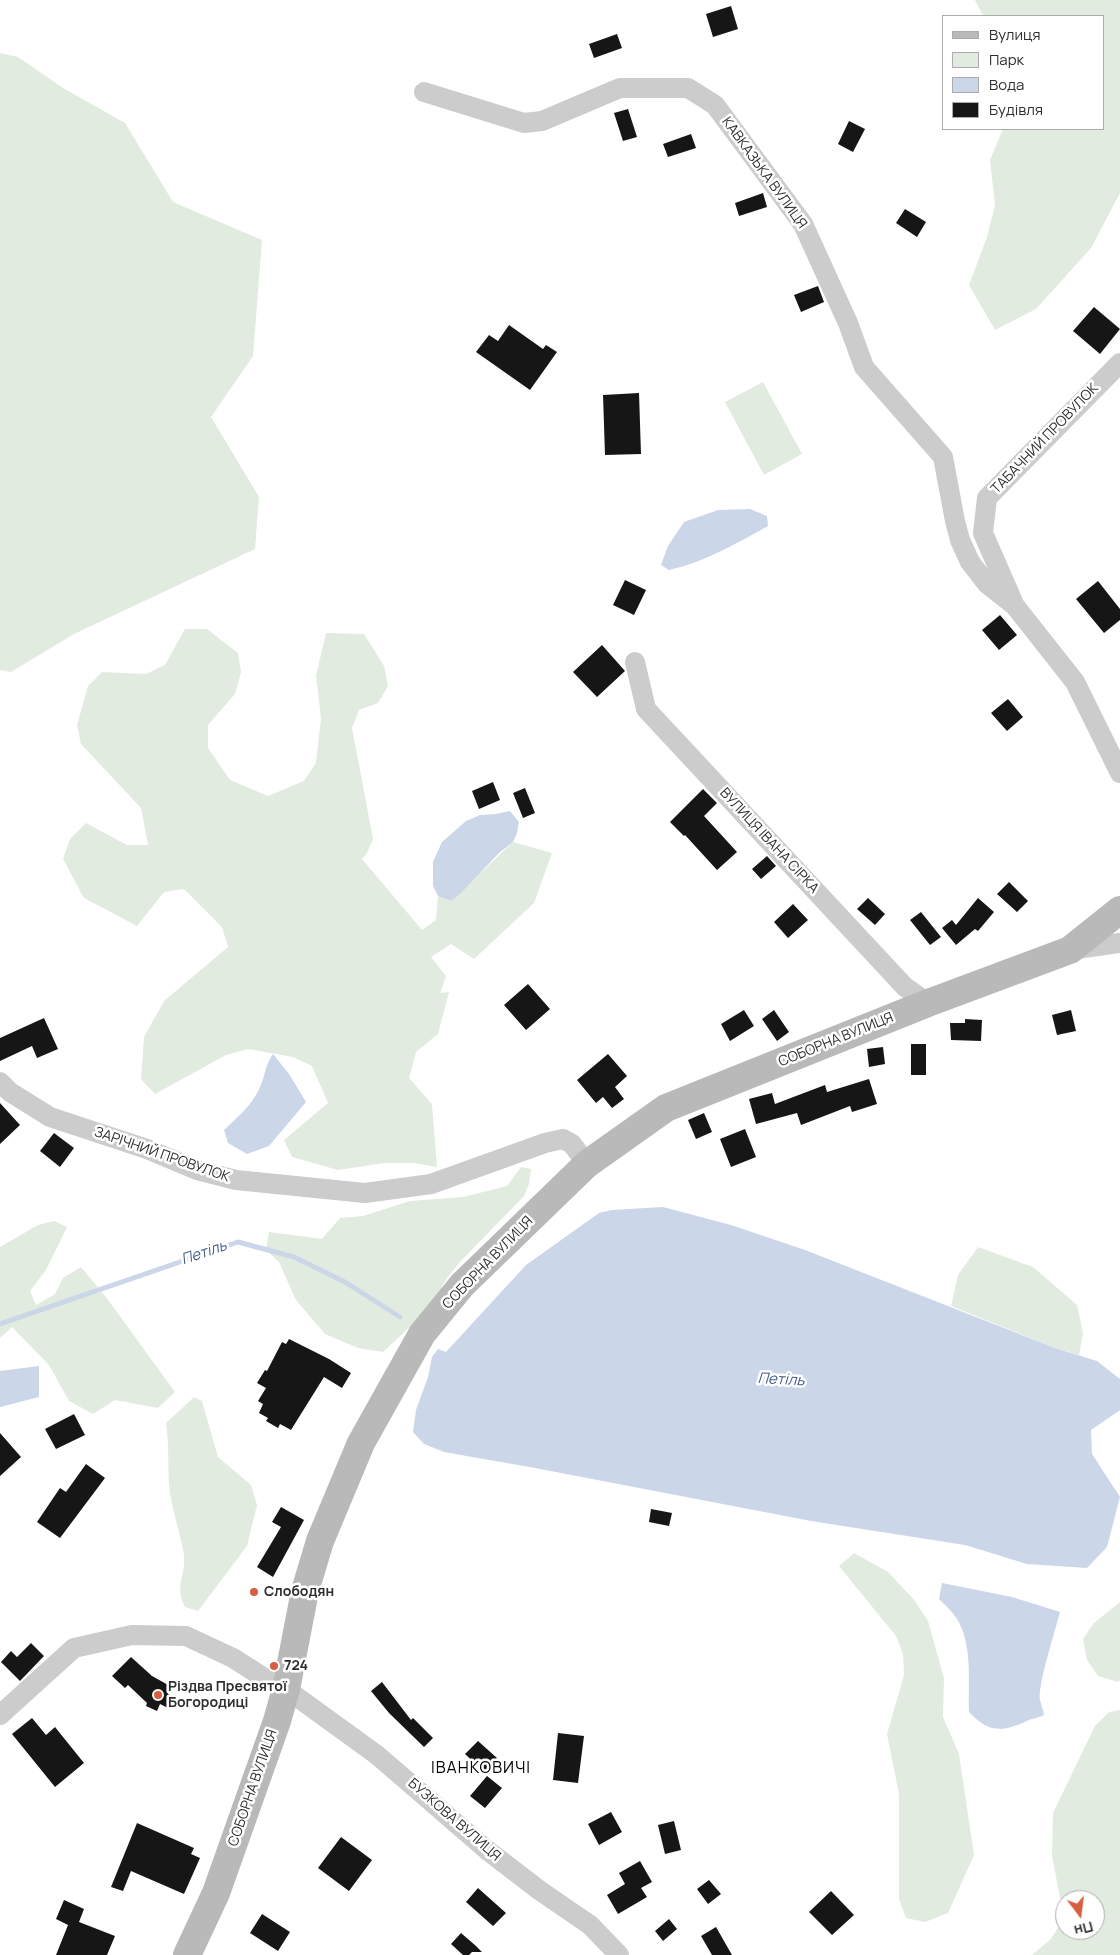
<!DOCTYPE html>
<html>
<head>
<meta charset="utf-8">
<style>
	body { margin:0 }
	#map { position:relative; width:1120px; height:1955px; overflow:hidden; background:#fff; font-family:Manrope,sans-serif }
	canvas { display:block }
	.legend { position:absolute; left:942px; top:15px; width:162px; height:115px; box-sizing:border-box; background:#fff; border:1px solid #acacac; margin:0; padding:6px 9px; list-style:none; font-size:15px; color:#2f2f2f }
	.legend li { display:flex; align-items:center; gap:10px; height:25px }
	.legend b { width:25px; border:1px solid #acacac }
	.north { position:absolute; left:1055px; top:1890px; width:50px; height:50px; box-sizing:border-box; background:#fff; border:1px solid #acacac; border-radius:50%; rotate:165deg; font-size:14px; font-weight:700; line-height:20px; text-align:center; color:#2f2f2f }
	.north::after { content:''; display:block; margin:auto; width:18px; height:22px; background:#d75e41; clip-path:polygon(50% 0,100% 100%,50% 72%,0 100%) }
</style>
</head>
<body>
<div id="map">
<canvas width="1120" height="1955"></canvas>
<ul class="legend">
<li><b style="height:6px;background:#b9b9b9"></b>Вулиця</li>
<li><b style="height:14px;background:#e2ebdf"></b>Парк</li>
<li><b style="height:14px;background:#ccd6e9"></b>Вода</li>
<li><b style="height:14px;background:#161616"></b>Будівля</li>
</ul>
<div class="north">Пн</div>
</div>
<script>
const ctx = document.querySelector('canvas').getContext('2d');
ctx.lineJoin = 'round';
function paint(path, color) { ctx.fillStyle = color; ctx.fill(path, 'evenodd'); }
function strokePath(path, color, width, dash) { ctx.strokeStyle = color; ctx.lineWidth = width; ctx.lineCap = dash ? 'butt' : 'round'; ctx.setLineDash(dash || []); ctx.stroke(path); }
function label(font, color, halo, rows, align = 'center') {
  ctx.font = font + ' Manrope,sans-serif'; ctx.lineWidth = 5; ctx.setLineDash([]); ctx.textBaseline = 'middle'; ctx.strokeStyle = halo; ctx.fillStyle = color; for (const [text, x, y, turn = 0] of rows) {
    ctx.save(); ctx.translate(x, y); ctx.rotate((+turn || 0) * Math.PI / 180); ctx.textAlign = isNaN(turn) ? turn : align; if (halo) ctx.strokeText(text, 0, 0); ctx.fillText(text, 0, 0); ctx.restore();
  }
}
const green = new Path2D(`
	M975,0H1120V193L1091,248L1036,309L995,330L969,285L987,237L995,205L990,160L1003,129H1104V16H983Z
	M0,53L18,57L63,88L125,123L173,202L262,240L253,356L211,417L259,497L255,549L74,634L11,672L0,670Z
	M763,382L802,454L764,475L725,402Z
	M185,629H207L238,653L241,672L235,694L208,725V748L230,780L268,796L304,781L316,763L321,718L316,676L326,633L364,634L384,666L388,686L378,703L359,710L352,728L373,839L367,853L362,859L422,930L436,920L438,896L451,901L513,842L552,853L534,903L474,959L451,944L431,957L446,976L440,993L449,992L438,1034L416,1052L409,1078L432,1104L437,1167L414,1163H384L338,1170L292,1157L284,1140L328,1103L312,1066L293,1057L248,1049L226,1055L155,1094L141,1079L144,1037L164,1001L228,947L222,927L184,889L164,892L137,926L84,898L63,859L70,839L86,823L127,845H148L141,808L81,744L77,725L88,686L102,672L146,674L165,665Z
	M521,1167L531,1169L529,1184L524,1196L460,1262L447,1278L428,1310L383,1352L358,1348L325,1334L296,1300L279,1262L266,1250L269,1232L322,1239L340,1218L363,1216L410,1201L463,1197L507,1186Z
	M54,1221L67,1227L46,1270L30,1291L36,1305L55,1294L63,1278L81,1267L106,1297L175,1392L158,1408L115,1400L93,1414L69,1401L49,1365L12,1327L0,1338V1247L38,1225Z
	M978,1247L1033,1267L1077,1305L1083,1333L1079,1355L1055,1348L951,1306L958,1275Z
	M194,1397L202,1401L218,1457L251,1485L257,1505L247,1546L198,1611L185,1607C174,1585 186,1576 184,1555C180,1531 171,1508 169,1484C168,1463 169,1443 166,1423Z
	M854,1553L888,1572L915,1601L928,1621L944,1678L943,1717L959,1754L974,1855L948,1913L925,1922L906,1918L899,1899V1794L887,1734L904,1675L903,1654L896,1636L839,1566Z
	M1120,1602V1680L1118,1682L1098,1676L1087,1660L1083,1639L1094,1623Z
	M1120,1710V1955H1032L1051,1939L1064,1918L1052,1856L1053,1813L1095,1726L1109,1712ZM1065,1900H1095V1930H1065Z`);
const water = new Path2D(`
	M750,509L767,516L768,526C737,543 705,562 669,570L661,565L668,546L684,522L718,510Z
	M510,811L519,822L517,833L513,842L499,853L460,894L451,901L438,896L433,886V862L442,842L466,821L480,815L496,814Z
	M273,1054L289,1074L306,1102L269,1146L247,1154L228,1143L224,1130C237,1118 253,1104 260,1087C265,1076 265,1065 273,1054Z
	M663,1207L731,1225L805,1250L1055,1348L1097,1361L1120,1379V1410L1091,1430L1092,1454L1120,1497L1107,1547L1087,1568L1027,1564L965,1545L811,1521L535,1468L444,1452L424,1444L413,1432L416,1410L428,1377L432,1357L438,1349L446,1352L526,1265L599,1213L612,1210Z
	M39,1366V1397L0,1407V1371Z
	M942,1583L1012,1597L1060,1612C1056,1628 1037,1687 1040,1700C1041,1705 1043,1709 1044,1715C1038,1718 1035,1718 1029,1720C1003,1732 990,1734 969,1712C968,1683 973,1645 957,1619C953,1612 945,1605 939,1599Z`);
const stream = new Path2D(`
	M0,1324L238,1242L294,1257L345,1282L400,1317`);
const building = new Path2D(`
	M731,6L738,29L713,37L706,14Z
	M617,34L622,48L594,58L589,44Z
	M628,109L637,137L623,141L614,113Z
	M849,121L865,129L853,152L838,144Z
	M691,134L696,148L668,157L663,144Z
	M763,193L767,207L739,216L735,203Z
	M905,209L926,222L917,237L896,223Z
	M818,286L824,302L801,312L794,295Z
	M1094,307L1120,329L1100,354L1073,331Z
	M509,325L543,349L546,345L557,352L530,390L476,352L489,335L498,341Z
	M639,393L641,454L605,455L603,395Z
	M625,580L646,590L634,615L613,605Z
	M1098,581L1120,609V620L1104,633L1076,599Z
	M1000,615L1017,635L999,650L982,630Z
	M602,645L625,671L597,697L573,672Z
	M1008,699L1023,717L1007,731L991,713Z
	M493,782L500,800L479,809L472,791Z
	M525,788L535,813L523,818L513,793Z
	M703,789L717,803L704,816L737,852L717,870L685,835L684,836L670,822Z
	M767,856L776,866L761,879L752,869Z
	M1009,882L1028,901L1017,912L997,894Z
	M868,898L885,914L875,925L857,909Z
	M978,898L994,912L978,931L975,929L956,945L942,928L952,920L956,925Z
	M793,904L808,920L788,938L774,922Z
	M921,912L941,937L930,945L910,920Z
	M528,984L550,1009L526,1030L504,1005Z
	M744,1010L754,1026L730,1041L721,1024Z
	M774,1010L789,1032L777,1041L762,1019Z
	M1071,1010L1076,1031L1057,1035L1052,1015Z
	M44,1018L58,1049L37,1058L32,1046L0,1061V1038Z
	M965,1019L982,1020L981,1041L951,1040L950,1023H965Z
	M911,1044H926V1075H911Z
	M883,1047L885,1064L869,1067L867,1049Z
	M608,1054L627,1076L615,1087L624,1099L612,1108L603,1097L596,1103L577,1080Z
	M869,1079L877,1104L852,1112L850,1106L801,1125L797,1113L756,1124L749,1099L772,1093L775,1104L825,1085L827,1092Z
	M0,1103L20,1125L0,1144Z
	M704,1113L712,1132L696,1139L688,1120Z
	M745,1129L756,1157L731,1167L720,1139Z
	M54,1133L74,1148L60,1167L40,1151Z
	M289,1339L329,1359L351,1373L342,1388L324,1377L291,1430L280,1424L278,1428L266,1421L268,1418L259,1413L263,1404L258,1401L266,1388L257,1383L265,1370L267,1371L282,1342L286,1344Z
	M74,1414L85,1435L56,1449L45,1429Z
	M0,1433L21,1457L0,1476Z
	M86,1464L105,1478L60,1538L37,1522L60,1488L66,1492Z
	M281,1507L304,1520L273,1577L257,1567L281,1527L272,1522Z
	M651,1509L672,1513L669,1526L649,1522Z
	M31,1643L44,1656L20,1681L1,1662L11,1651L17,1657Z
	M131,1657L152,1676L170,1686L168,1694L174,1697L168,1708L160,1704L157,1711L146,1706L147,1703L128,1685L125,1688L112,1676Z
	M382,1682L411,1720L413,1718L433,1738L424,1747L389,1713L371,1691Z
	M32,1718L46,1735L55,1727L84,1763L55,1787L12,1734Z
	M558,1733L584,1736L578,1783L553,1780Z
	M478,1741L497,1758L484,1772L465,1754Z
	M487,1776L502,1788L485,1808L470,1796Z
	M611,1812L622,1832L599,1845L588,1824Z
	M674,1821L681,1850L665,1854L658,1825Z
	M137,1823L194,1848L191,1854L200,1858L184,1894L131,1871L123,1891L111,1887Z
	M341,1837L372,1860L349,1891L318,1868Z
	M640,1861L652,1882L641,1888L647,1897L618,1914L607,1895L625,1884L619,1873Z
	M709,1880L721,1894L708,1904L697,1889Z
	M478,1888L506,1913L493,1926L466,1902Z
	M831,1891L854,1915L832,1935L809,1912Z
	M64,1900L84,1909L79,1922L115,1936L107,1955H56L68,1925L56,1919Z
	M262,1914L290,1932L278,1951L250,1933Z
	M669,1919L677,1929L663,1941L655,1931Z
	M716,1927L732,1955H712L701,1936Z
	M461,1933L476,1946L482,1952H472L469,1955H463L451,1944Z`);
const street = new Path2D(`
	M424,92L524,123L542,121L620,88H688L715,105L803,224L848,323L864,367L943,457L955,521L960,540L970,562L987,584L1015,606L1075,682L1120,773
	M1014,604L983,533L987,498L1120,363
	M635,662L646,709L905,987L928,1003
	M1070,950L1120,943
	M0,1082L10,1092L50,1117L147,1149L197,1170L236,1180L365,1193L431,1184L545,1143L563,1139L572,1144L587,1164
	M0,1715L74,1648L132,1635L186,1636L233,1658L277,1686L286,1689L377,1755L487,1850L539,1890L590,1925L619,1955`);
const secondary = new Path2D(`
	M187,1955L216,1893L277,1721L286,1689L305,1591L320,1541L361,1443L422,1334L462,1285L587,1164L666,1108L928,1003L1070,950L1120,910`);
const markers = [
	[254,1592,5,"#d75e41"],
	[274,1666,5,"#d75e41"],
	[158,1695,5,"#d75e41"]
];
const streetNames = [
	["КАВКАЗЬКА ВУЛИЦЯ",764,173,54],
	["ТАБАЧНИЙ ПРОВУЛОК",1045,439,-46],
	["ВУЛИЦЯ ІВАНА СІРКА",769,841,47],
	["СОБОРНА ВУЛИЦЯ",836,1040,-22],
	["ЗАРІЧНИЙ ПРОВУЛОК",162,1155,19],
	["СОБОРНА ВУЛИЦЯ",488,1263,-46],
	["СОБОРНА ВУЛИЦЯ",253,1788,-71],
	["БУЗКОВА ВУЛИЦЯ",454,1820,41]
];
const poiNames = [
	["Слободян",264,1592],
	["724",284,1666],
	["Різдва Пресвятої",168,1687],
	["Богородиці",168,1703]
];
const waterNames = [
	["Петіль",204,1253,-19],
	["Петіль",781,1380,3]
];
const quarterNames = [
	["ІВАНКОВИЧІ",481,1769]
];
paint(green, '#e2ebdf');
paint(water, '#ccd6e9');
strokePath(stream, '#ccd6e9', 5);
paint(building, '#161616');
strokePath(street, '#ccc', 20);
strokePath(secondary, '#b9b9b9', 28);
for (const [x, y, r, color] of markers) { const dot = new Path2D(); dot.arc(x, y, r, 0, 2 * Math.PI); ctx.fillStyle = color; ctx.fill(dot); strokePath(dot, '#fff', 2); }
label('14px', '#2f2f2f', '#fff', streetNames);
label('bold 14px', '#2f2f2f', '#fff', poiNames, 'left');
label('italic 15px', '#445c8b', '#fff', waterNames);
ctx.letterSpacing = '1px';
label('16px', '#000', '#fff', quarterNames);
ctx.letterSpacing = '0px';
</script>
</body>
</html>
